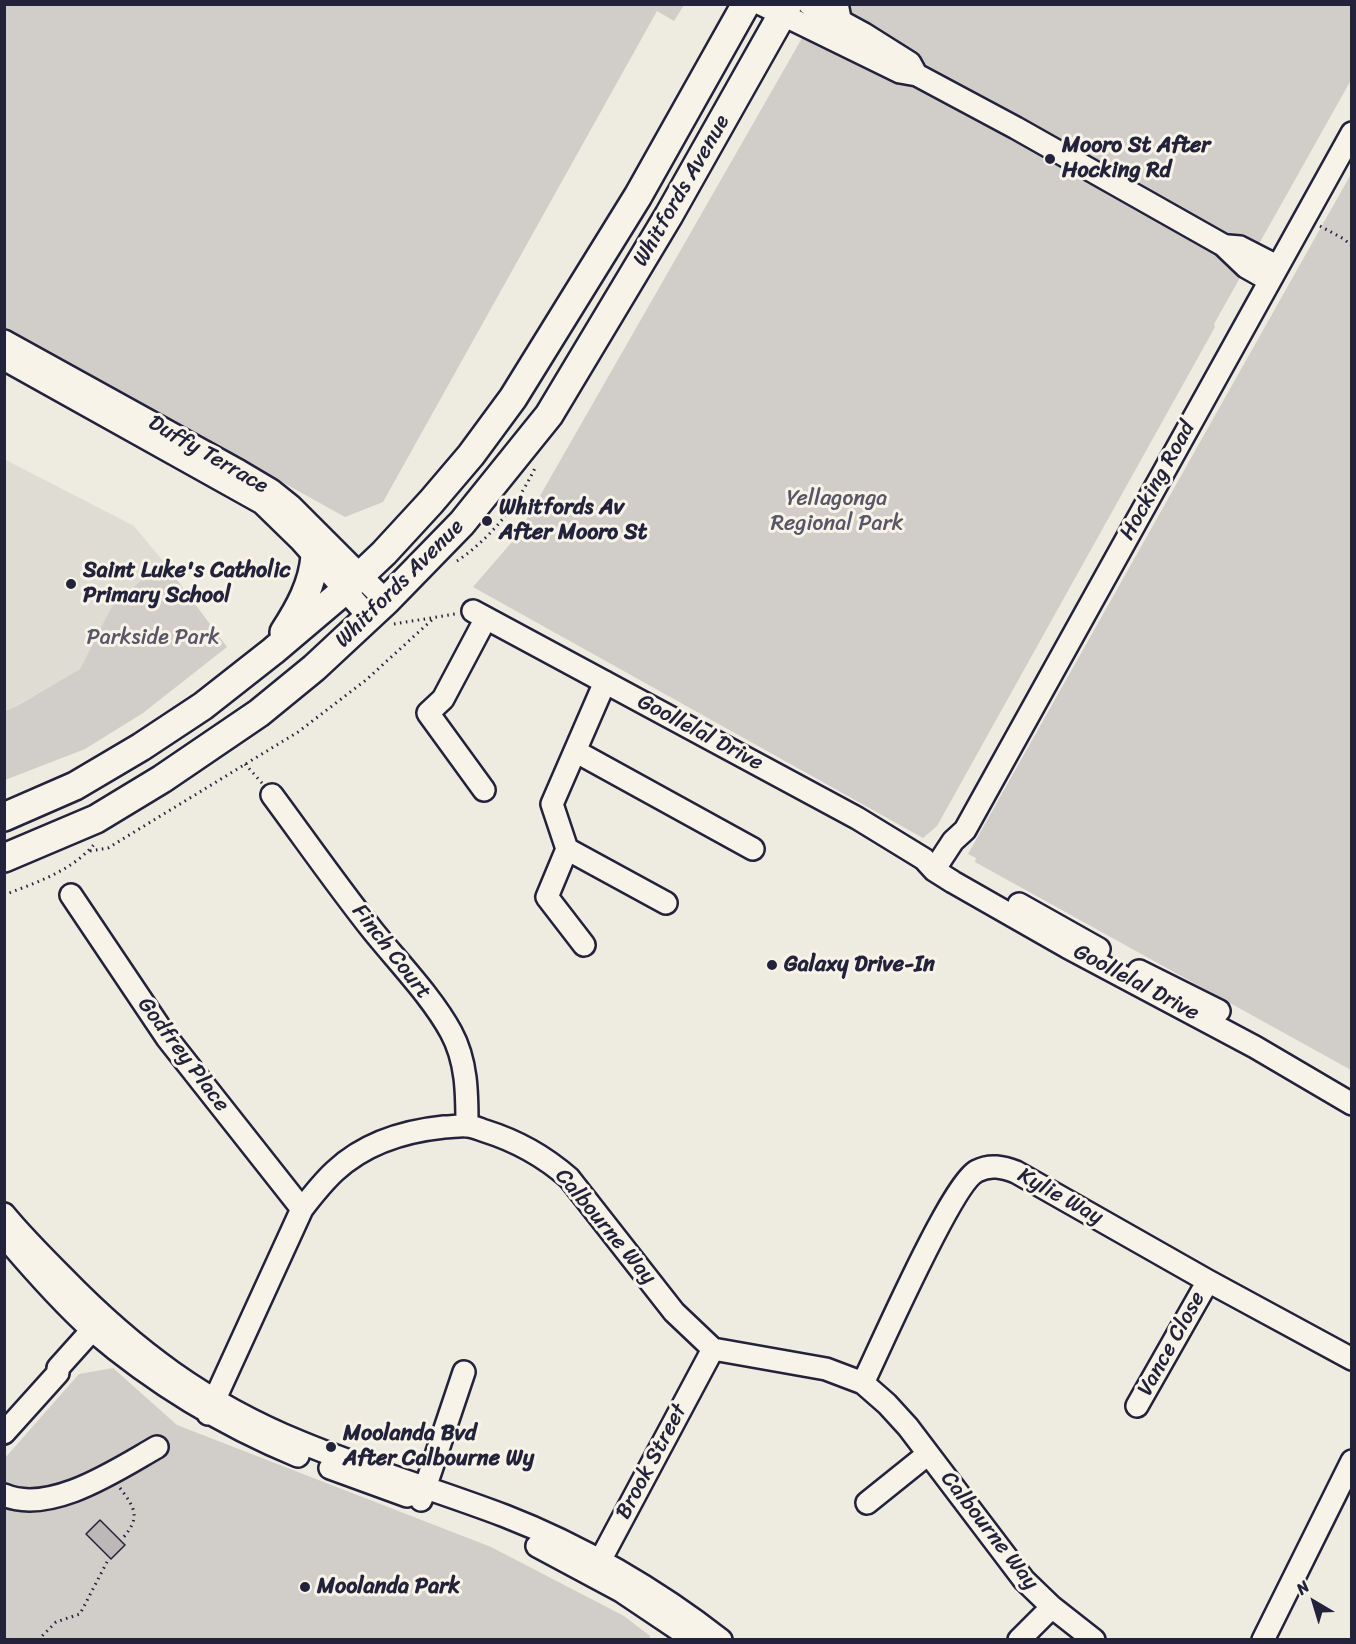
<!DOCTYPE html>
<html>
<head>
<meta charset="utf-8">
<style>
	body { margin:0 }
	#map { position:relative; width:1356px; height:1644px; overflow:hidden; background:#eeebe1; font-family:Sriracha,sans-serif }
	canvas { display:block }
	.frame { position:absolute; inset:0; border:6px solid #22223b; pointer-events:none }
	.north { position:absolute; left:1284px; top:1572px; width:60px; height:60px; -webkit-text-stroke:4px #f7f3e8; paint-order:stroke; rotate:322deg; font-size:16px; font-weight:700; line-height:24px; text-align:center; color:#22223b }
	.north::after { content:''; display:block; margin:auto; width:21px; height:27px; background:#22223b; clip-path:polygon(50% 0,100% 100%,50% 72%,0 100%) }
</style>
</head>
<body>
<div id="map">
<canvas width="1356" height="1644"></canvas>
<div class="frame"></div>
<div class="north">N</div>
</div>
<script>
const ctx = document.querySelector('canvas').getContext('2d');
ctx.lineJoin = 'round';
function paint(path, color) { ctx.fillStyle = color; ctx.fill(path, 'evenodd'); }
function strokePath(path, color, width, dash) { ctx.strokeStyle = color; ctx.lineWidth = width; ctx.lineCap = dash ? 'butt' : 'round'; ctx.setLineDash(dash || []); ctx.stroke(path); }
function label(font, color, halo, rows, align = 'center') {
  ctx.font = font + ' Sriracha,sans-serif'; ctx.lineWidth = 6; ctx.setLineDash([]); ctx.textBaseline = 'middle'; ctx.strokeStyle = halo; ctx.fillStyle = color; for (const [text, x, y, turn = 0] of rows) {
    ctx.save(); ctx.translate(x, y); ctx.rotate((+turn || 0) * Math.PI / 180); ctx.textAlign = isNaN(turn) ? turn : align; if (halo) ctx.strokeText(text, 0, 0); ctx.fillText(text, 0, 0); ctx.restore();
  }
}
const built = new Path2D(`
	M4,459L134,526L163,561L112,606L80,669L14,707L5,711Z`);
const green = new Path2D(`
	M5,4H684V5L674,21L657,11L383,502L345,517L5,328Z
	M821,5H1351V80L1214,324L1215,327L937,826L923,838L473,587L517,536Z
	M1351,174V1070L975,862L976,858L968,854Z
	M163,561L227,647L143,713L85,749L5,780V711L15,707L80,669L112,606Z
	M113,1368L177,1425L491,1547L624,1616L650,1636L649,1640H5V1458L79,1374Z`);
const building = new Path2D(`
	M100,1520L125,1545L111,1559L86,1534Z`);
const path = new Path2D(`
	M1320,226L1344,239L1352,246
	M457,561C490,539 518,504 535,468
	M394,624L455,614
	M245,764L262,783
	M90,851L108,848L298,732L366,680L434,618
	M4,895C37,882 73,871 96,842
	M120,1488C135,1508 141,1517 123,1538
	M38,1640L56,1622L80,1614L108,1560`);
const minor = new Path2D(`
	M761,4L900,72L917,75L1016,128L1223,245L1246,267L1269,280
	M809,4L864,34L910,63L916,74
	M1228,246L1240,247L1277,266
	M4,341L239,471L271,490L291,506L386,601
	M4,359L262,503L301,541L369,617
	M473,611L857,818L924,859L934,870L953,882L1067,947L1255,1047L1352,1104
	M605,682L552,804L567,849L666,903
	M575,751L753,849
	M484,790L428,713L443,699L486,618
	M272,795C306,841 338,887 373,931C398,962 432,997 451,1032C467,1061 467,1094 467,1125
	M567,849L547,897L584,945
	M934,870L953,841L965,830L1352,133
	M71,895L167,1038L302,1209
	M1019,904L1099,949
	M1139,971L1219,1011
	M4,1214C22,1236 43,1257 63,1277C134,1350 205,1403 300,1442C367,1470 437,1490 505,1516C580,1545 657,1590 721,1640
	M4,1236C32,1269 60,1301 92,1330C154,1383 223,1425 298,1456
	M863,1383C880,1348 952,1183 977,1171C990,1164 1003,1167 1016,1172L1208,1281L1352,1359
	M1137,1406L1208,1281
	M208,1414L302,1209C312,1196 323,1182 335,1171C365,1143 405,1131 444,1127C452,1127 460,1125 467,1126C473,1126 479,1129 485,1131C517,1141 544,1156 569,1178L674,1312L713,1349L826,1369L863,1383L887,1404L908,1427L1024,1580L1052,1607L1094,1640
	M4,1433L58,1373V1368L101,1320
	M330,1468L407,1496
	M4,1495C51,1515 118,1469 157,1447
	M421,1500L464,1372
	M867,1503L928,1454
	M537,1546L621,1591L694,1640
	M594,1572L713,1349
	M1019,1640L1052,1607
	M1263,1640L1352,1461`);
const major = new Path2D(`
	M834,4L837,19
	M284,632C299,609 313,584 315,556
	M4,817L75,786L141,747L203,706L273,651L345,590L384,553L431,502L471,455L513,398L638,196L746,4
	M4,858L96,819L162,779L259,713L314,668L386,601L462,523L549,415L669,215L788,4`);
const markers = [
	[1050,159,6,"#22223b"],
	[487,521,6,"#22223b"],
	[71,584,6,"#22223b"],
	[772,965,6,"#22223b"],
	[331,1447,6,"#22223b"],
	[305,1587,6,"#22223b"]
];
const poiNames = [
	["Mooro St After",1062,146],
	["Hocking Rd",1062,171],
	["Whitfords Av",499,508],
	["After Mooro St",499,533],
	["Saint Luke's Catholic",83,571],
	["Primary School",83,596],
	["Galaxy Drive-In",784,965],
	["Moolanda Bvd",343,1434],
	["After Calbourne Wy",343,1459],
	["Moolanda Park",317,1587]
];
const streetNames = [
	["Whitfords Avenue",682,191,-60],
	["Duffy Terrace",208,455,30],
	["Hocking Road",1158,481,-61],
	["Whitfords Avenue",400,584,-45],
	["Goollelal Drive",700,733,28],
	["Finch Court",391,952,52],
	["Goollelal Drive",1136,983,28],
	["Godfrey Place",183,1055,53],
	["Kylie Way",1060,1197,29],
	["Calbourne Way",605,1227,50],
	["Vance Close",1172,1344,-61],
	["Brook Street",652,1462,-62],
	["Calbourne Way",989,1531,52]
];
const parkNames = [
	["Yellagonga",837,499],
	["Regional Park",837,524],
	["Parkside Park",153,638]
];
paint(built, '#dfdcd4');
paint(green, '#d1cdc9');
paint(building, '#bbb8b7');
strokePath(building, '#22223b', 1.5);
strokePath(minor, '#22223b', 26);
strokePath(major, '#22223b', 32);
strokePath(path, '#22223b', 3, [1.5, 4.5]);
strokePath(minor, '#f7f3e8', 21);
strokePath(major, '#f7f3e8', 27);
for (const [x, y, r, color] of markers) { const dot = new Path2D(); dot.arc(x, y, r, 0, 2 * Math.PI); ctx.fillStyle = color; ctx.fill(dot); strokePath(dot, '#f7f3e8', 2); }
label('bold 22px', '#22223b', '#f7f3e8', poiNames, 'left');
label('22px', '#22223b', '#f7f3e8', streetNames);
label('22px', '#575566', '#f7f3e8', parkNames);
</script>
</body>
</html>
